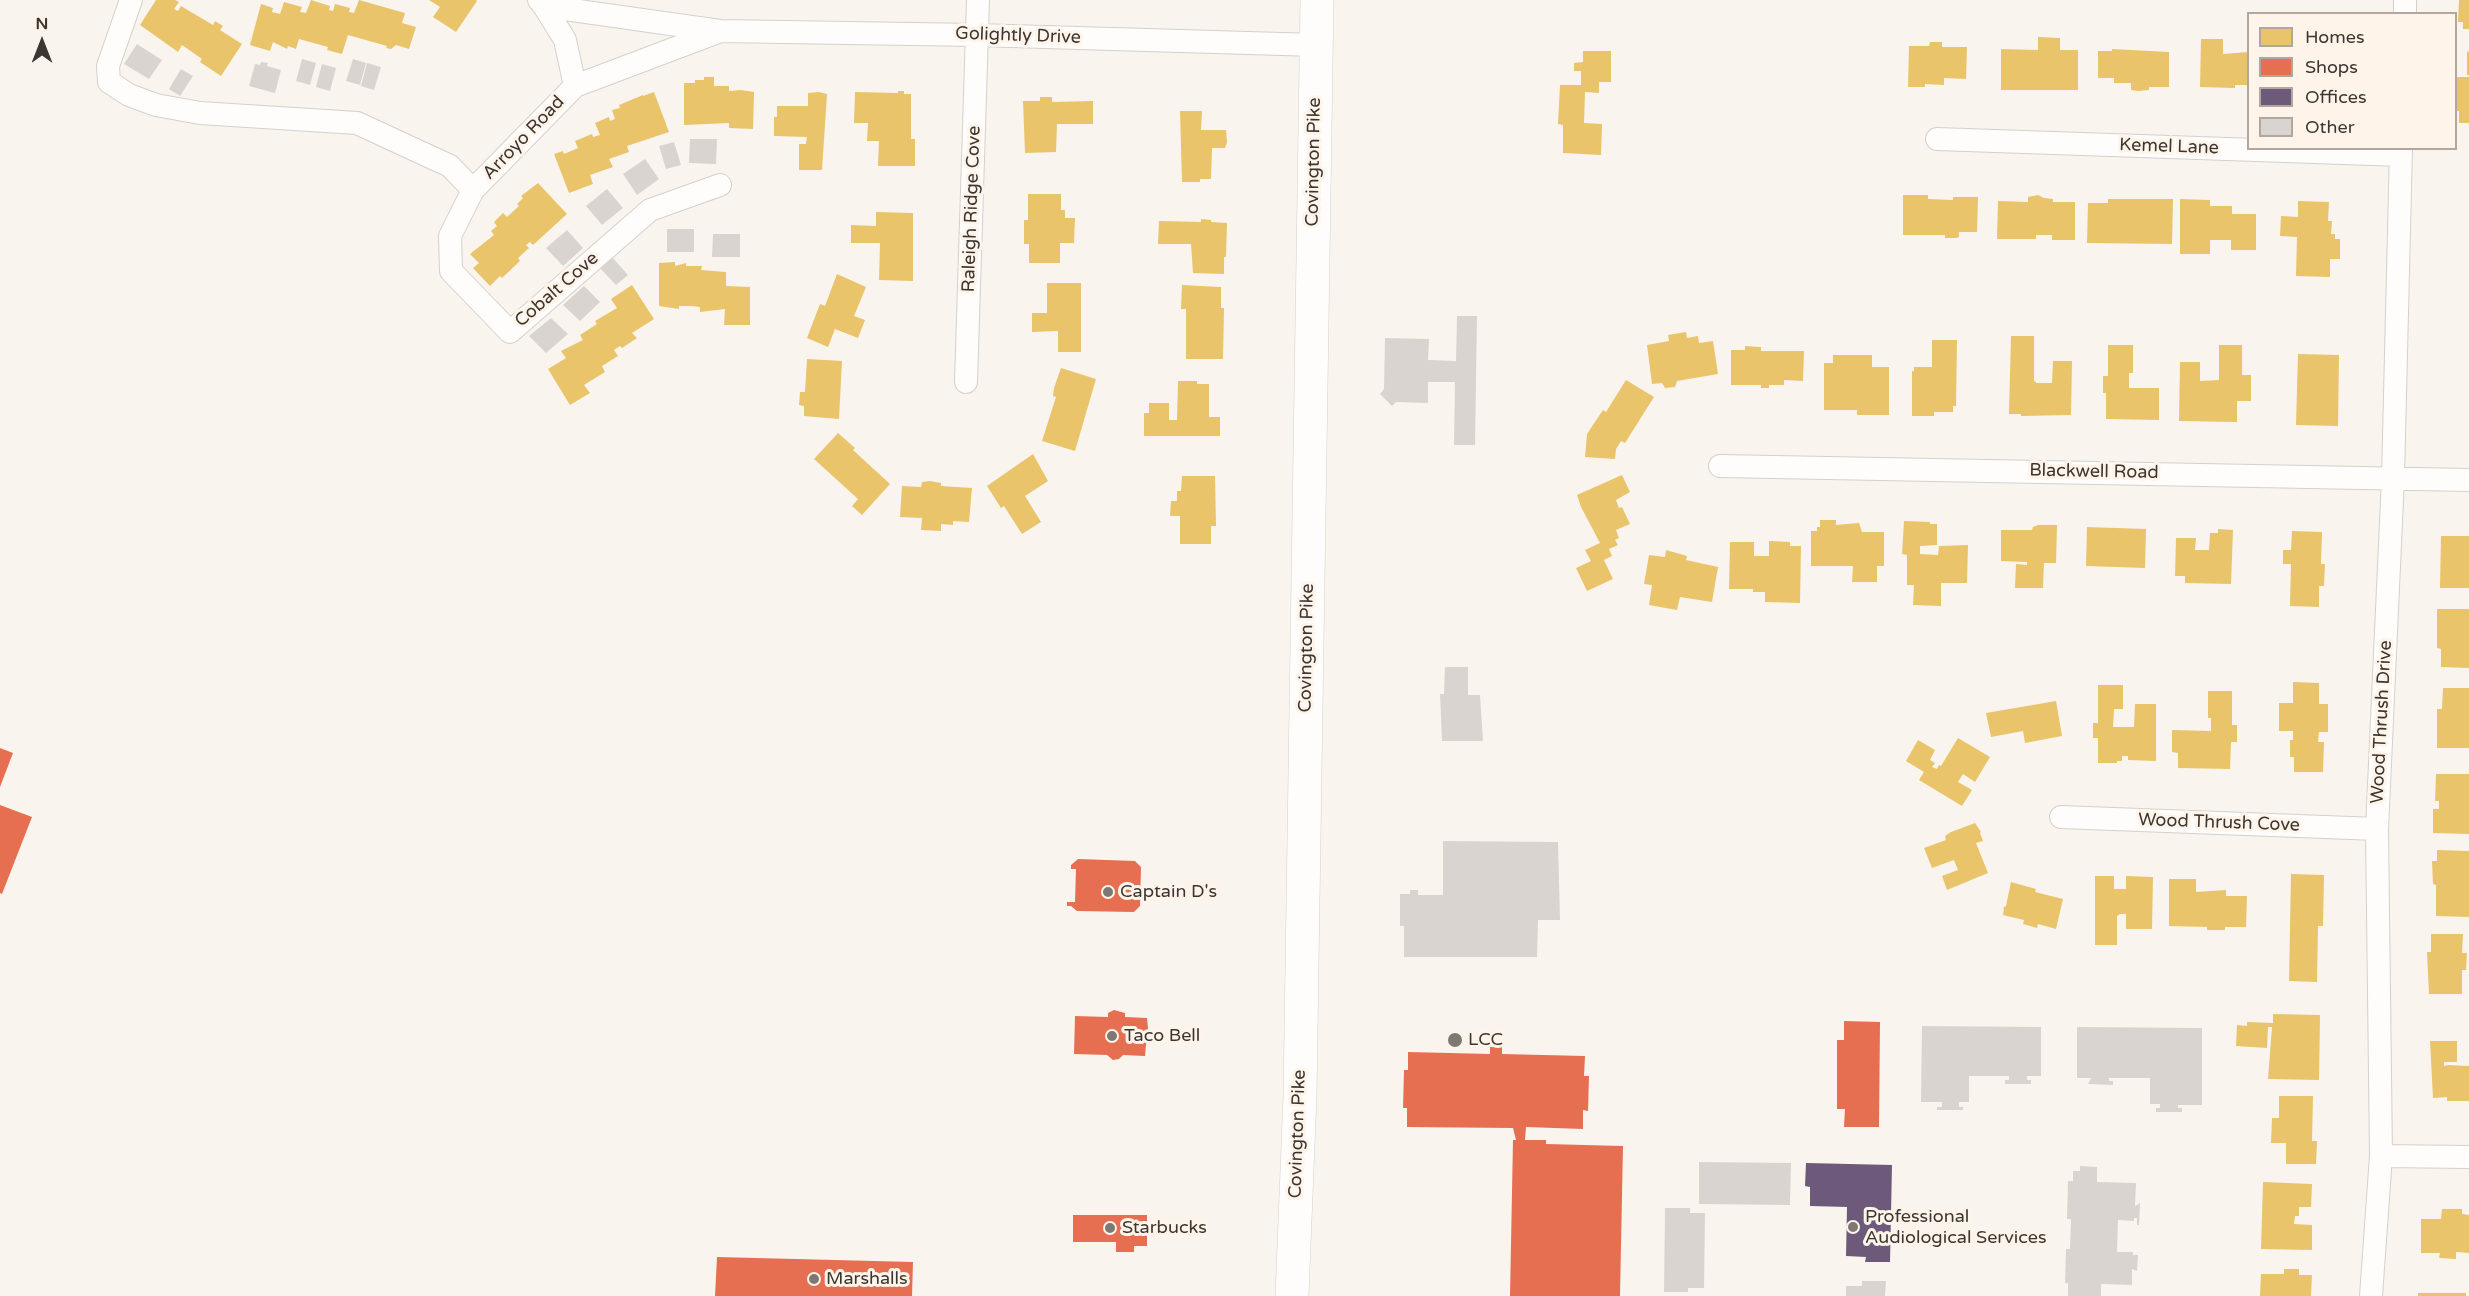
<!DOCTYPE html>
<style>
body{margin:0}
#map{position:relative;width:2469px;height:1296px;overflow:hidden;background:#faf4ee;font-family:"Varela Round",sans-serif}
canvas{display:block}
.legend{position:absolute;left:2247px;top:12px;width:210px;height:138px;box-sizing:border-box;background:#fef4ea;border:2px solid #b0a8a0;margin:0;padding:8px 10px;list-style:none;font-size:18px;color:#3b3631}
.legend li{display:flex;align-items:center;gap:12px;height:30px}
.legend b{width:30px;border:2px solid #b0a8a0}
.north{position:absolute;left:12px;top:12px;width:60px;height:60px;-webkit-text-stroke:4px #fef4ea;paint-order:stroke;rotate:0deg;font-size:16px;font-weight:700;line-height:24px;text-align:center;color:#3b3631}
.north::after{content:'';display:block;margin:auto;width:21px;height:27px;background:#3b3631;clip-path:polygon(50% 0,100% 100%,50% 72%,0 100%)}
</style>
<div id="map">
<canvas width="2469" height="1296"></canvas>
<ul class="legend">
<li><b style="height:16px;background:#e9c46a"></b>Homes</li>
<li><b style="height:16px;background:#e76f51"></b>Shops</li>
<li><b style="height:16px;background:#6d597a"></b>Offices</li>
<li><b style="height:16px;background:#dad4d0"></b>Other</li>
</ul>
<div class="north">N</div>
</div>
<script>
const g = document.querySelector('canvas').getContext('2d');
g.lineJoin = 'round';
function fillPath(path, color) { g.fillStyle = color; g.fill(path, 'evenodd'); }
const shape = rows => new Path2D(rows.map(r => 'M' + r).join(''));
function strokePath(path, color, width, dash) { g.strokeStyle = color; g.lineWidth = width; g.lineCap = dash ? 'butt' : 'round'; g.setLineDash(dash || []); g.stroke(path); }
function write(font, color, halo, rows, align = 'center') {
  g.font = font + ' "Varela Round",sans-serif'; g.lineWidth = 6; g.setLineDash([]); g.textBaseline = 'middle'; g.strokeStyle = halo; g.fillStyle = color; for (const [text, x, y, turn = 0] of rows) {
    g.save(); g.translate(x, y); g.rotate((+turn || 0) * Math.PI / 180); g.textAlign = isNaN(turn) ? turn : align; if (halo) g.strokeText(text, 0, 0); g.fillText(text, 0, 0); g.restore();
  }
}
fillPath(shape([
 [156,0,175,0,179,2,174,9,178,11,181,6,213,25,215,21,223,26,220,30,242,44,221,76,200,62,202,59,182,45,178,52,140,25],
 [311,0,330,6,329,10,333,11,335,4,350,8,349,12,354,13,359,0,405,13,402,23,416,27,409,49,396,45,391,49,386,48,387,46,348,35,342,54,327,50,328,47,299,39,296,49,288,46,287,49,273,42,270,51,250,45,261,4,273,8,272,12,280,14,284,2,302,7,300,12,306,13],
 [429,0,476,0,477,1,456,32,433,17,440,7],
 [2459,0,2469,0,2469,29,2463,29,2463,22,2458,22],
 [2038,37,2060,38,2060,50,2078,50,2078,90,2001,90,2001,49,2038,50],
 [2201,39,2223,39,2223,54,2248,52,2248,85,2235,85,2235,88,2200,87],
 [1930,42,1942,42,1942,47,1967,47,1966,79,1944,78,1944,85,1925,84,1925,87,1908,87,1909,46,1929,46],
 [2112,49,2169,52,2169,87,2149,87,2149,90,2138,91,2131,90,2131,83,2114,83,2114,78,2098,78,2098,51,2112,51],
 [1583,51,1611,51,1611,82,1599,82,1599,93,1585,92,1584,123,1602,124,1601,155,1563,153,1563,125,1558,124,1560,85,1581,85,1581,71,1574,71,1574,63,1583,62],
 [2467,51,2469,52,2469,75,2467,75],
 [704,77,714,77,714,86,729,86,729,91,741,90,754,92,753,129,729,128,729,123,684,125,684,83,695,83,695,80,704,80],
 [2456,77,2469,77,2469,123,2459,123,2459,111,2457,111,2456,98],
 [898,91,904,91,904,94,911,94,911,139,915,139,915,166,878,166,879,141,867,141,868,123,854,123,855,92,898,93],
 [654,92,669,132,627,146,629,152,609,159,613,167,590,175,593,184,569,193,554,154,563,151,564,154,578,148,575,141,592,134,593,137,600,135,595,123,609,117,610,121,615,119,612,110,620,108,619,105,643,95,643,96],
 [819,92,827,94,822,170,799,170,799,144,806,144,807,137,774,136,774,117,777,117,777,106,808,106,808,93],
 [1040,97,1052,97,1052,102,1093,101,1093,124,1057,124,1056,152,1025,153,1023,101,1040,101],
 [1180,111,1202,111,1201,130,1226,130,1227,142,1225,148,1212,148,1211,179,1200,179,1200,182,1182,182],
 [538,183,567,214,533,245,530,242,526,245,529,248,518,258,520,261,502,278,500,276,490,286,473,268,479,263,470,254,494,235,491,231,497,226,494,222,503,213,507,217,519,206,517,204,523,198,521,196],
 [1028,194,1061,194,1061,210,1065,210,1065,218,1075,218,1074,243,1060,243,1060,263,1029,263,1029,244,1024,244,1024,220,1028,220],
 [1903,195,1928,195,1928,199,1953,200,1953,197,1978,197,1977,232,1959,232,1959,237,1956,238,1945,238,1945,235,1903,235],
 [2038,195,2044,198,2053,199,2053,202,2075,202,2075,240,2052,240,2052,235,2036,235,2036,239,1997,239,1998,201,2028,202,2028,197],
 [2108,199,2173,199,2172,244,2087,243,2088,203,2108,203],
 [2180,199,2210,200,2210,206,2232,206,2232,214,2256,214,2256,250,2231,250,2231,240,2210,240,2210,254,2180,254],
 [2298,201,2329,202,2328,221,2332,221,2331,234,2335,234,2335,239,2340,239,2340,259,2330,259,2330,277,2296,276,2297,237,2280,236,2281,216,2298,217],
 [876,212,913,213,913,281,879,280,880,243,851,243,851,225,876,226],
 [1201,219,1211,220,1211,222,1227,223,1226,257,1224,257,1224,274,1193,273,1191,244,1158,244,1159,221,1201,222],
 [675,262,675,266,686,263,686,266,702,266,701,270,726,272,726,286,750,287,750,325,724,325,725,309,700,312,700,307,691,306,679,306,679,309,659,306,659,263],
 [837,274,866,287,854,316,865,320,858,338,835,329,828,347,807,338,820,304,825,306],
 [1047,283,1081,283,1081,352,1058,352,1058,331,1032,332,1032,313,1047,313],
 [632,285,654,319,632,333,637,338,622,348,620,346,614,350,618,356,602,366,605,372,584,385,590,393,570,405,548,369,566,358,561,351,583,340,580,335,597,324,595,321,617,308,611,299],
 [1182,285,1221,287,1221,308,1224,308,1223,359,1186,359,1186,309,1181,309],
 [1686,332,1687,338,1698,336,1699,343,1713,341,1718,374,1677,381,1675,387,1665,388,1662,383,1652,384,1647,345,1669,341,1668,335],
 [2011,336,2034,336,2034,381,2037,383,2052,383,2053,361,2072,361,2071,415,2021,416,2021,414,2009,414],
 [1932,340,1957,340,1956,406,1953,406,1953,412,1934,412,1934,416,1912,416,1912,371,1914,371,1914,367,1932,367],
 [2108,345,2133,345,2133,373,2129,373,2129,388,2159,388,2159,420,2106,419,2106,393,2103,393,2103,376,2108,376],
 [2219,345,2242,345,2242,375,2251,375,2251,401,2237,401,2237,422,2179,421,2180,362,2200,362,2200,381,2219,380],
 [1745,346,1761,347,1761,351,1804,351,1803,381,1784,380,1784,385,1769,385,1769,388,1761,388,1761,385,1731,385,1731,350,1745,350],
 [2298,354,2339,355,2338,426,2296,425],
 [1833,355,1872,355,1872,367,1889,367,1889,415,1857,415,1857,410,1824,410,1824,363,1833,363],
 [807,359,842,361,839,419,804,416,804,406,799,405,800,392,805,392],
 [1061,368,1096,379,1075,451,1042,441,1056,397,1053,396,1054,388],
 [1626,380,1654,397,1625,443,1621,441,1616,449,1615,459,1585,457,1587,434,1603,410,1606,412],
 [1178,381,1197,381,1197,384,1209,384,1209,417,1220,417,1220,436,1144,436,1144,413,1149,413,1149,403,1169,403,1169,420,1177,420],
 [838,433,855,448,853,450,890,484,862,515,852,506,858,499,814,459],
 [1033,454,1048,481,1025,496,1041,522,1022,534,1004,506,1001,508,987,486],
 [1622,475,1630,492,1616,500,1619,508,1622,507,1630,524,1616,530,1619,538,1615,540,1618,545,1609,549,1612,556,1604,560,1613,579,1587,591,1576,568,1591,561,1585,550,1600,543,1581,507,1577,495],
 [1182,476,1215,476,1216,526,1211,526,1211,544,1180,544,1180,516,1170,516,1171,501,1177,501,1177,491,1181,491],
 [930,481,941,483,941,486,972,488,969,522,953,521,953,525,941,524,941,531,921,530,922,518,900,517,902,486,921,487,922,482],
 [1820,520,1836,520,1836,525,1859,523,1862,532,1884,532,1884,566,1877,566,1877,582,1852,582,1853,566,1811,566,1811,531,1817,531,1817,527,1820,527],
 [1904,521,1930,522,1930,524,1937,524,1937,545,1920,546,1920,554,1938,555,1939,546,1968,545,1967,583,1941,583,1941,606,1913,605,1914,585,1907,585,1907,555,1902,554],
 [2038,525,2057,525,2056,563,2044,563,2043,588,2015,588,2016,564,2027,565,2027,562,2001,561,2001,530,2032,530,2033,527],
 [2087,527,2146,529,2145,568,2086,566],
 [2218,529,2233,530,2231,584,2185,583,2185,576,2175,576,2176,538,2196,538,2195,550,2209,550,2210,533,2218,533],
 [2292,531,2322,532,2321,564,2325,564,2324,586,2319,586,2319,607,2290,606,2291,564,2283,564,2283,550,2291,550],
 [2441,536,2469,536,2469,588,2440,588],
 [1769,541,1790,542,1790,546,1801,546,1800,603,1765,602,1765,592,1753,592,1753,589,1729,589,1730,542,1754,542,1754,556,1769,556],
 [1666,550,1687,556,1686,560,1718,567,1712,602,1680,597,1677,610,1649,605,1652,585,1644,584,1649,555,1665,557],
 [2437,609,2469,609,2469,668,2441,667,2441,649,2437,648],
 [2293,682,2319,683,2319,704,2328,704,2328,732,2319,732,2318,742,2324,742,2323,772,2294,772,2294,757,2290,757,2290,740,2293,740,2293,731,2279,731,2279,703,2293,703],
 [2098,685,2123,685,2123,709,2114,709,2113,727,2134,727,2135,704,2156,704,2156,761,2128,760,2128,756,2122,756,2122,761,2117,761,2117,763,2098,763,2098,738,2093,738,2093,723,2098,723],
 [2443,688,2469,688,2469,748,2437,748,2437,709,2442,709],
 [2208,691,2232,691,2232,725,2237,725,2237,742,2231,742,2230,769,2178,768,2178,753,2172,752,2172,730,2211,731,2211,718,2208,718],
 [2056,701,2062,736,2025,743,2023,731,1991,737,1986,713],
 [1958,738,1990,757,1975,782,1963,774,1958,782,1972,790,1962,806,1919,780,1924,772,1906,761,1918,740,1935,750,1930,760,1935,763,1932,767,1937,769,1939,765,1941,766],
 [2436,774,2469,774,2469,834,2433,833,2433,809,2439,809,2439,801,2435,801],
 [1975,823,1981,832,1980,833,1983,841,1976,843,1988,873,1947,890,1942,876,1958,870,1954,860,1932,868,1924,848,1946,840,1945,836,1951,832],
 [2437,850,2469,851,2469,917,2436,916,2436,885,2433,884,2432,861,2437,861],
 [2291,874,2324,875,2323,926,2318,926,2317,982,2289,981],
 [2095,876,2114,876,2114,889,2126,889,2126,876,2153,877,2152,929,2126,929,2126,914,2120,914,2117,916,2117,945,2095,945],
 [2169,879,2196,879,2196,892,2226,890,2226,896,2247,896,2246,927,2225,927,2225,930,2207,930,2207,927,2169,926],
 [2011,882,2036,889,2035,892,2063,899,2056,929,2038,924,2037,928,2023,924,2024,920,2003,915,2004,909,2003,908,2006,906],
 [2431,934,2463,934,2462,953,2467,953,2466,970,2462,970,2462,994,2429,994,2427,952,2431,952],
 [2273,1014,2320,1015,2319,1080,2268,1079,2272,1027,2268,1027,2267,1048,2236,1046,2237,1025,2247,1026,2247,1022,2273,1023],
 [2430,1041,2457,1041,2457,1062,2444,1062,2444,1066,2448,1065,2469,1066,2469,1101,2447,1101,2447,1097,2433,1098],
 [2279,1096,2313,1096,2312,1141,2317,1141,2316,1164,2286,1164,2286,1143,2271,1143,2272,1118,2279,1118],
 [2263,1182,2312,1184,2311,1207,2299,1207,2299,1216,2295,1216,2294,1224,2312,1225,2312,1250,2261,1249],
 [2442,1209,2462,1209,2462,1214,2469,1215,2469,1253,2456,1252,2456,1259,2439,1258,2440,1253,2421,1253,2421,1219,2441,1219],
 [2284,1269,2299,1269,2299,1275,2312,1275,2311,1296,2260,1296,2261,1274,2284,1274],
 [2418,1293,2466,1293,2466,1296,2418,1296]
]), '#e9c46a');
fillPath(shape([
 [0,748,13,753,0,787],
 [0,805,32,817,2,894,0,893],
 [1078,859,1135,861,1141,867,1140,906,1134,912,1077,911,1071,906,1067,906,1067,902,1075,902,1076,869,1071,869,1071,865],
 [1114,1010,1125,1013,1125,1017,1147,1018,1149,1038,1146,1045,1145,1056,1123,1055,1119,1059,1113,1060,1107,1055,1074,1054,1075,1016,1108,1017,1108,1013],
 [1844,1021,1880,1022,1879,1127,1844,1127,1845,1109,1837,1109,1837,1040,1844,1040],
 [1490,1047,1502,1047,1502,1054,1585,1056,1584,1076,1589,1076,1588,1111,1583,1110,1583,1129,1526,1127,1525,1140,1546,1140,1546,1144,1623,1146,1620,1296,1510,1296,1513,1140,1516,1140,1513,1128,1407,1127,1407,1108,1403,1108,1404,1070,1408,1070,1408,1052,1490,1054],
 [1073,1215,1147,1215,1147,1246,1134,1246,1134,1252,1116,1252,1116,1242,1073,1242],
 [717,1257,913,1262,912,1296,715,1296]
]), '#e76f51');
fillPath(shape([
 [1806,1163,1892,1165,1890,1262,1865,1262,1866,1257,1846,1256,1847,1207,1810,1206,1810,1187,1805,1186]
]), '#6d597a');
fillPath(shape([
 [137,44,162,60,149,79,124,64],
 [302,59,316,63,310,85,296,81],
 [353,59,366,63,360,85,346,81],
 [261,62,268,63,267,66,281,70,275,93,249,86,255,64,260,65],
 [367,63,381,67,374,90,361,86],
 [322,64,336,68,330,91,316,87],
 [181,69,193,76,180,96,169,89],
 [690,139,717,139,716,164,689,163],
 [674,142,681,165,666,169,659,146],
 [645,159,659,179,637,195,623,174],
 [607,189,623,208,602,225,586,206],
 [667,229,694,229,694,252,667,252],
 [567,230,583,248,563,266,546,248],
 [713,234,740,234,740,257,712,257],
 [612,257,628,275,616,285,600,268],
 [584,286,600,302,580,321,563,305],
 [1457,316,1477,316,1475,445,1454,445,1455,382,1428,382,1428,403,1396,402,1392,406,1380,394,1384,389,1385,338,1429,339,1428,360,1456,361],
 [551,318,568,334,546,353,529,336],
 [1445,667,1468,667,1468,695,1480,695,1483,741,1442,741,1440,694,1444,694],
 [1443,841,1558,842,1560,920,1538,920,1537,957,1404,957,1404,926,1400,926,1400,894,1410,894,1410,890,1418,890,1418,895,1443,895],
 [1922,1026,2041,1027,2041,1076,2027,1076,2027,1080,2031,1080,2031,1084,2005,1084,2005,1080,2009,1080,2009,1076,1969,1076,1969,1102,1959,1102,1959,1107,1963,1107,1963,1110,1937,1110,1937,1107,1942,1107,1942,1102,1921,1102],
 [2077,1027,2202,1028,2202,1105,2178,1105,2178,1108,2182,1108,2182,1112,2156,1112,2156,1108,2160,1108,2160,1104,2150,1104,2150,1078,2109,1078,2109,1081,2113,1081,2113,1085,2088,1084,2091,1078,2077,1078],
 [1699,1162,1791,1163,1790,1205,1699,1204],
 [2080,1166,2097,1167,2097,1182,2136,1183,2135,1206,2140,1203,2139,1225,2137,1225,2137,1218,2134,1218,2134,1221,2118,1220,2117,1252,2133,1252,2133,1255,2138,1255,2137,1271,2132,1269,2132,1285,2101,1284,2101,1296,2068,1296,2068,1283,2065,1283,2066,1249,2070,1249,2071,1219,2067,1219,2068,1181,2073,1181,2073,1171,2080,1171],
 [1665,1208,1690,1208,1690,1213,1705,1213,1704,1288,1688,1288,1688,1292,1664,1292],
 [1862,1281,1886,1281,1885,1296,1846,1296,1846,1286,1862,1286]
]), '#dad4d0');
const street = shape([
 [131,0,108,66,109,82,129,95,156,105,200,113,357,123,450,166,473,190,575,86,718,32],
 [539,0,544,6,720,31,977,35,1316,45],
 [544,6,565,40,575,86],
 [2405,14,2405,0],
 [1937,139,2401,155],
 [473,190,450,236,451,271,510,332,650,210,720,185],
 [966,382,978,0],
 [1720,466,2469,480],
 [2061,817,2377,829],
 [2381,1156,2469,1157],
 [2371,1296,2381,1156,2377,829,2393,478,2401,148]
]);
const primary = shape([
 [1292,1296,1300,1095,1317,0]
]);
strokePath(street, '#d5d0cb', 24);
strokePath(primary, '#d5d0cb', 34);
strokePath(street, '#fefdfc', 22);
strokePath(primary, '#fefdfc', 33);
for (const [x, y, r, color] of [
 [1108,892,6,"#7e7873"],
 [1112,1036,6,"#7e7873"],
 [1455,1040,8,"#7e7873"],
 [1853,1227,6,"#7e7873"],
 [1110,1228,6,"#7e7873"],
 [814,1279,6,"#7e7873"]
]) { const dot = new Path2D(); dot.arc(x, y, r, 0, 2 * Math.PI); g.fillStyle = color; g.fill(dot); strokePath(dot, '#fef4ea', 2); }
write('18px', '#3b3631', '#fef4ea', [
 ["Golightly Drive",1018,36,2],
 ["Arroyo Road",524,138,-46],
 ["Kemel Lane",2169,147,2],
 ["Covington Pike",1314,162,-89],
 ["Raleigh Ridge Cove",972,209,-88],
 ["Cobalt Cove",557,290,-41],
 ["Blackwell Road",2094,472,1],
 ["Covington Pike",1307,648,-89],
 ["Wood Thrush Drive",2382,722,-87],
 ["Wood Thrush Cove",2219,823,2],
 ["Covington Pike",1298,1134,-88]
]);
write('18px', '#3b3631', '#fef4ea', [
 ["Captain D's",1120,892],
 ["Taco Bell",1124,1036],
 ["LCC",1468,1040],
 ["Professional",1865,1217],
 ["Audiological Services",1865,1238],
 ["Starbucks",1122,1228],
 ["Marshalls",826,1279]
], 'left');
</script>
